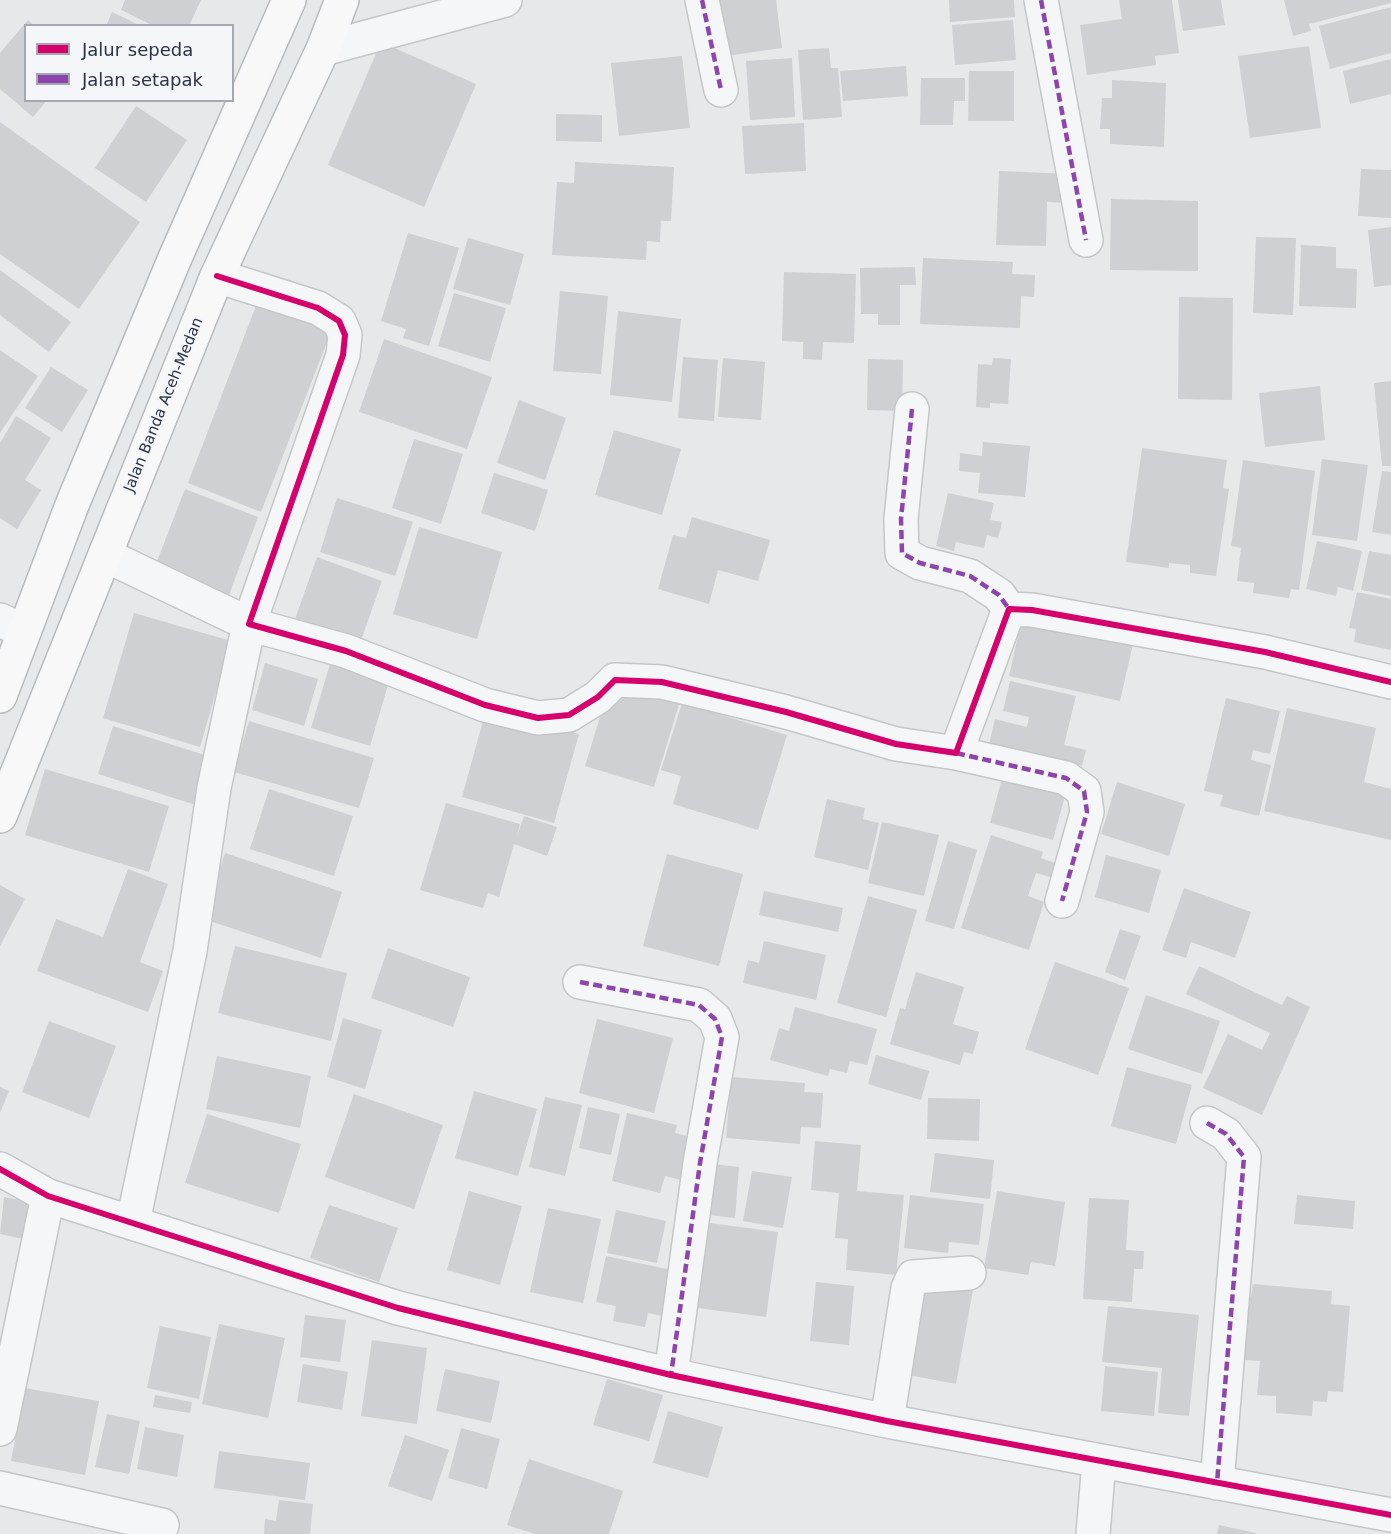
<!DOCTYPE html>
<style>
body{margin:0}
#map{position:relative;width:1391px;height:1534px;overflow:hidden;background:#e6e8ea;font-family:"DejaVu Sans",sans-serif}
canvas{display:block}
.legend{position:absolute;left:24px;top:24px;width:210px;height:78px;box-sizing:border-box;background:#f4f6f9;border:2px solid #a4a8b1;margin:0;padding:8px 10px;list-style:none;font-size:18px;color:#2b3445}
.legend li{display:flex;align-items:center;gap:12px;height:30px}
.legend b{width:30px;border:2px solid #a4a8b1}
</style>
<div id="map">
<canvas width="1391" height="1534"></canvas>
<ul class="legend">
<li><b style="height:8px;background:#d6006c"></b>Jalur sepeda</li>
<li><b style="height:8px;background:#8e44ad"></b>Jalan setapak</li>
</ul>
</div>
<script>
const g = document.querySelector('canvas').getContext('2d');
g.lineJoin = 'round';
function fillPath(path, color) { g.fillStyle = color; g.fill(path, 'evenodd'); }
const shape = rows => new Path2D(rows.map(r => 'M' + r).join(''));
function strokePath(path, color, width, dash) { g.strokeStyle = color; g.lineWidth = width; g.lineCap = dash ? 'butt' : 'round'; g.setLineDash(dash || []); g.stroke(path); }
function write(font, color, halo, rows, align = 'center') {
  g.font = font + ' "DejaVu Sans",sans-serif'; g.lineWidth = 4.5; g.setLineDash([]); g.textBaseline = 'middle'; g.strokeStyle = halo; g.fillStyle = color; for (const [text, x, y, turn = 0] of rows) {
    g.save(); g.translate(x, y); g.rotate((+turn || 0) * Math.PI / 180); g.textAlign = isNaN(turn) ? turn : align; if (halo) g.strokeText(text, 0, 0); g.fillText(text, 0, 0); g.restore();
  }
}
fillPath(shape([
 [125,0,201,0,189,26,154,26,121,10],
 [718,0,776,0,782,48,726,56],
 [949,0,1014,0,1015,17,950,22],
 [1119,0,1172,0,1179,53,1155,56,1156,65,1087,75,1080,25,1122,19],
 [1178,0,1221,0,1225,25,1183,31],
 [1284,0,1391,0,1391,3,1309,24,1311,31,1293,36],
 [1391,7,1391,53,1330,69,1319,26],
 [112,12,141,26,106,26],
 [28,20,35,26,26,26,26,100,47,100,33,117,0,89,0,53],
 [1013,20,1016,60,955,65,952,25],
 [381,42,476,84,424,207,328,165],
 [1309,46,1321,128,1250,138,1238,56],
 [829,48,831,68,838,68,842,117,803,120,798,50],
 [682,56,690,128,619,136,611,63],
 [792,58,795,117,750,120,746,61],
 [1391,59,1391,94,1350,104,1343,71],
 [906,66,908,96,843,101,840,71],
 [969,71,1014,71,1014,121,968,121],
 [921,78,965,78,965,101,954,101,953,125,920,125],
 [1112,80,1166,83,1164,147,1110,144,1110,129,1100,129,1102,98,1112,98],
 [136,106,187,140,146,202,95,168],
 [556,114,602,115,602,142,556,141],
 [0,122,140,222,79,309,0,254],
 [804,123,806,171,745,174,742,126],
 [575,162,674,167,671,221,661,221,660,242,647,241,646,260,552,255,557,182,574,183],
 [1361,169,1391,170,1391,218,1358,216],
 [999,171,1070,174,1069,203,1047,202,1046,246,996,245],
 [1111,199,1198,201,1198,271,1110,270],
 [1391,227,1391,285,1374,287,1368,230],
 [408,233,459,248,429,346,403,338,406,329,381,321],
 [1256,237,1296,238,1293,315,1253,313],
 [468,238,524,254,510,305,453,289],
 [1301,245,1336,247,1336,268,1357,269,1356,308,1299,306],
 [923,258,1013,262,1012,274,1035,275,1034,297,1021,296,1020,328,920,324],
 [915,267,916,285,900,285,900,325,878,325,878,314,861,314,860,268],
 [0,270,71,322,49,352,0,315],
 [784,272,856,274,854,343,823,342,822,360,803,359,803,342,782,341],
 [560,291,608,296,601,374,553,371],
 [454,293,506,308,490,362,438,346],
 [1179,297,1233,298,1232,400,1178,399],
 [257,303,331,332,261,512,188,483],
 [618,311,681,319,672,402,610,395],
 [384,339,492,377,467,449,359,412],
 [0,350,38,376,0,433],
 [683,357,718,360,714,421,678,418],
 [723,358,765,362,761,420,718,417],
 [993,358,1011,359,1008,404,990,403,990,408,976,407,978,364,992,365],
 [868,359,903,360,902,411,867,410],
 [51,367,88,390,62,432,25,408],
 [1391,381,1391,466,1382,466,1374,383],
 [1320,386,1325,440,1265,447,1259,393],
 [519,400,566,418,545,480,497,463],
 [16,416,51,438,25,480,41,490,17,529,0,518,0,443],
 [614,430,681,449,662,515,595,495],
 [414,439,463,454,441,524,392,508],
 [983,442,1030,446,1025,497,978,493,980,473,959,471,960,453,982,456],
 [1142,448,1227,460,1223,488,1229,489,1216,576,1190,573,1190,565,1169,563,1169,568,1126,562],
 [1322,459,1368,465,1357,541,1312,535],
 [1243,460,1315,471,1299,590,1291,589,1289,598,1253,593,1254,583,1237,581,1241,548,1231,546],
 [1382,471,1391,472,1391,535,1372,532],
 [494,473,548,490,535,531,481,513],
 [185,489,258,517,228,598,154,569],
 [948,493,994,503,990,520,1002,522,998,538,987,535,984,548,956,542,954,551,936,546],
 [337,498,413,522,395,576,320,552],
 [692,517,770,540,758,581,718,570,709,604,658,589,673,535,686,538],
 [419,527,502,552,477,639,393,614],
 [1317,541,1362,551,1353,591,1338,587,1336,596,1306,589],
 [1369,551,1391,555,1391,596,1361,590],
 [317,557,382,581,359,646,294,622],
 [1357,592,1391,599,1391,650,1354,642,1356,629,1349,628],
 [134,613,231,641,200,747,103,718],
 [1022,618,1133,644,1120,701,1009,676],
 [332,657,391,675,370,746,311,728],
 [265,663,318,679,304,726,252,710],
 [1010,681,1076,696,1064,745,1086,750,1082,766,989,744,995,719,1027,727,1029,717,1003,711],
 [618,683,680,701,654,787,585,766,606,697],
 [1226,698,1280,711,1270,754,1253,750,1251,760,1271,765,1259,816,1220,806,1223,795,1204,791],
 [682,703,787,735,758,830,673,804,681,776,661,770],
 [1287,708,1376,728,1364,782,1391,789,1391,840,1264,811],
 [484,717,542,724,579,734,554,823,462,797],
 [249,721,374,758,359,808,234,772],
 [113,726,211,757,196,805,98,774],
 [45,769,169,806,149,872,25,835],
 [1004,771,1067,789,1053,840,990,823],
 [1117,782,1185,804,1169,856,1101,834],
 [269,789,353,816,334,876,250,849],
 [827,799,865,808,863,819,879,823,868,870,814,857],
 [446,803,520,824,517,836,524,816,557,827,547,856,514,844,499,897,488,893,483,908,420,890],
 [882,822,939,835,924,896,868,883],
 [991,835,1043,852,1041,858,1058,864,1054,878,1036,873,1028,896,1044,902,1029,950,961,928],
 [948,841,977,850,954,929,925,921],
 [225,853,342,892,321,958,204,919],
 [667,854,743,874,719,966,643,946],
 [1106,855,1161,870,1149,913,1095,897],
 [128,869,168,884,140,962,163,971,148,1012,37,971,56,919,103,937],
 [0,885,25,899,0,946],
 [1184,888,1251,912,1235,958,1191,942,1186,958,1162,950],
 [764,891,843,908,838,932,759,915],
 [868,896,917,910,886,1017,837,1003],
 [1120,929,1141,936,1125,980,1105,972],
 [764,941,826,955,816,1000,743,983,748,960,759,963],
 [235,946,347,973,331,1041,218,1013],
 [388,948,470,977,453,1027,371,998],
 [1055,962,1129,988,1098,1075,1025,1049],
 [1199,966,1282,1005,1287,996,1310,1007,1262,1115,1203,1088,1228,1034,1262,1050,1270,1033,1186,994],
 [916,972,964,987,953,1024,979,1032,973,1054,964,1052,960,1065,890,1044,900,1008,905,1009],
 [1146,995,1220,1021,1202,1074,1128,1049],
 [795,1007,877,1029,867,1065,850,1061,847,1073,830,1069,828,1076,770,1060,779,1028,789,1031],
 [343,1018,382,1030,365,1089,327,1077],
 [597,1019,673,1038,654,1113,579,1093],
 [49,1021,116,1046,89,1118,22,1092],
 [876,1055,929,1071,921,1100,868,1084],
 [217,1056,311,1076,300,1128,206,1109],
 [1127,1067,1192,1085,1176,1144,1111,1126],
 [731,1077,805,1083,804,1092,823,1093,821,1128,801,1127,800,1144,726,1138],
 [0,1087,9,1091,0,1113],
 [474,1091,537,1109,518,1176,455,1158],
 [354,1094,443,1125,414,1209,325,1177],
 [545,1097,582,1105,565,1176,529,1167],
 [928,1098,980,1099,979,1141,927,1139],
 [588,1107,620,1114,611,1155,579,1148],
 [627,1113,677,1125,675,1133,691,1137,681,1180,665,1176,660,1193,612,1181],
 [207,1114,301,1144,279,1213,185,1183],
 [815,1141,861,1145,857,1191,904,1195,896,1275,846,1270,848,1239,835,1238,839,1193,811,1190],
 [935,1153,994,1160,990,1199,930,1192],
 [713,1164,739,1167,735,1218,708,1215],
 [752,1171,792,1177,783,1228,743,1221],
 [469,1191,522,1206,500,1285,447,1270],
 [997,1191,1065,1202,1055,1266,1031,1262,1028,1275,984,1268],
 [910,1195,984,1204,979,1245,949,1242,948,1253,904,1248],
 [1297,1195,1355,1201,1353,1229,1294,1224],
 [4,1197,31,1202,23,1239,0,1234],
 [1089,1198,1129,1200,1126,1250,1144,1251,1143,1269,1134,1269,1132,1302,1083,1299],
 [329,1205,398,1228,379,1282,310,1258],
 [548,1208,601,1219,583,1303,530,1292],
 [616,1210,666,1221,657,1263,607,1253],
 [702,1222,778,1232,766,1317,690,1307],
 [606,1256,676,1271,667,1317,648,1313,645,1327,613,1321,616,1306,596,1302],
 [919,1281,973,1290,956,1384,903,1374],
 [816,1282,854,1286,849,1345,810,1341],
 [1253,1284,1332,1291,1331,1304,1350,1306,1343,1392,1328,1391,1327,1402,1313,1401,1312,1416,1276,1413,1276,1396,1257,1395,1260,1361,1230,1359,1235,1296,1251,1297],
 [1108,1306,1199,1315,1189,1416,1158,1413,1162,1368,1102,1362],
 [305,1315,346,1320,340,1362,300,1357],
 [219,1324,285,1338,268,1418,202,1404],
 [160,1326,211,1337,199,1399,147,1388],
 [372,1340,427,1348,417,1424,361,1416],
 [303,1364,348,1372,342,1410,297,1402],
 [1105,1366,1158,1372,1154,1416,1101,1411],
 [445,1369,500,1381,491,1423,436,1411],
 [607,1379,663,1395,649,1441,593,1425],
 [25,1388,99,1401,85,1475,11,1461],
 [155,1395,192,1402,190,1413,153,1407],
 [668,1411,723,1427,708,1478,653,1463],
 [107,1414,140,1421,129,1474,95,1467],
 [145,1427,184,1435,177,1477,137,1469],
 [461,1428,500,1439,487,1489,448,1478],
 [405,1435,449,1450,432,1501,388,1486],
 [219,1451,310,1463,305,1500,214,1488],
 [529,1459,623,1491,609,1534,535,1534,507,1525],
 [279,1500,313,1504,310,1534,264,1534,265,1519,276,1521],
 [1219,1525,1256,1533,1256,1534,1217,1534]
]), '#ced0d3');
const minor = shape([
 [702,0,721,90],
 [1041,0,1086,240],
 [323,49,505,0],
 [217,276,318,308,339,321,345,335,343,355,249,624,346,651,485,705,538,718,569,715,598,697,615,680,662,682,786,712,896,744,956,753,1009,609,1032,610,1265,652,1391,682],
 [912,409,901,519,902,553,920,563,970,576,999,595,1009,609],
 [105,555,249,624,214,788,190,951,133,1222],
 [0,620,23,631],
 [956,753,1066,778,1084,791,1087,812,1062,901],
 [580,982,699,1005,715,1019,722,1037,700,1163,671,1375],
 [1207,1123,1226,1134,1244,1157,1217,1483],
 [0,1169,48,1196,398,1308,671,1375,887,1421,1391,1515],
 [887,1421,908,1288,913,1277,969,1273],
 [0,1429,48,1196],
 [0,1488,162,1525],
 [1093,1534,1099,1461]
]);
const highway = shape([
 [0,696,72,505,175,258,289,0],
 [0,816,217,276,323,49,342,0]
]);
strokePath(minor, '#c4c6c8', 36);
strokePath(highway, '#b8bbbf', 36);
strokePath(minor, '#f5f6f7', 33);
strokePath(highway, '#f8f8f8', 33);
strokePath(shape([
 [702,0,721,90],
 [1041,0,1086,240],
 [912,409,901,519,902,553,920,563,970,576,999,595,1009,609],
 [956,753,1066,778,1084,791,1087,812,1062,901],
 [580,982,699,1005,715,1019,722,1037,700,1163,671,1375],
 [1207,1123,1226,1134,1244,1157,1217,1483]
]), '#8e44ad', 4.5, [9, 4.5]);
strokePath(shape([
 [217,276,318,308,339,321,345,335,343,355,249,624,346,651,485,705,538,718,569,715,598,697,615,680,662,682,786,712,896,744,956,753,1009,609,1032,610,1265,652,1391,682],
 [0,1169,48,1196,398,1308,671,1375,887,1421,1391,1515]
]), '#d6006c', 6);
write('15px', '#2b3445', '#f4f6f9', [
 ["Jalan Banda Aceh-Medan",164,405,-68]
]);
</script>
